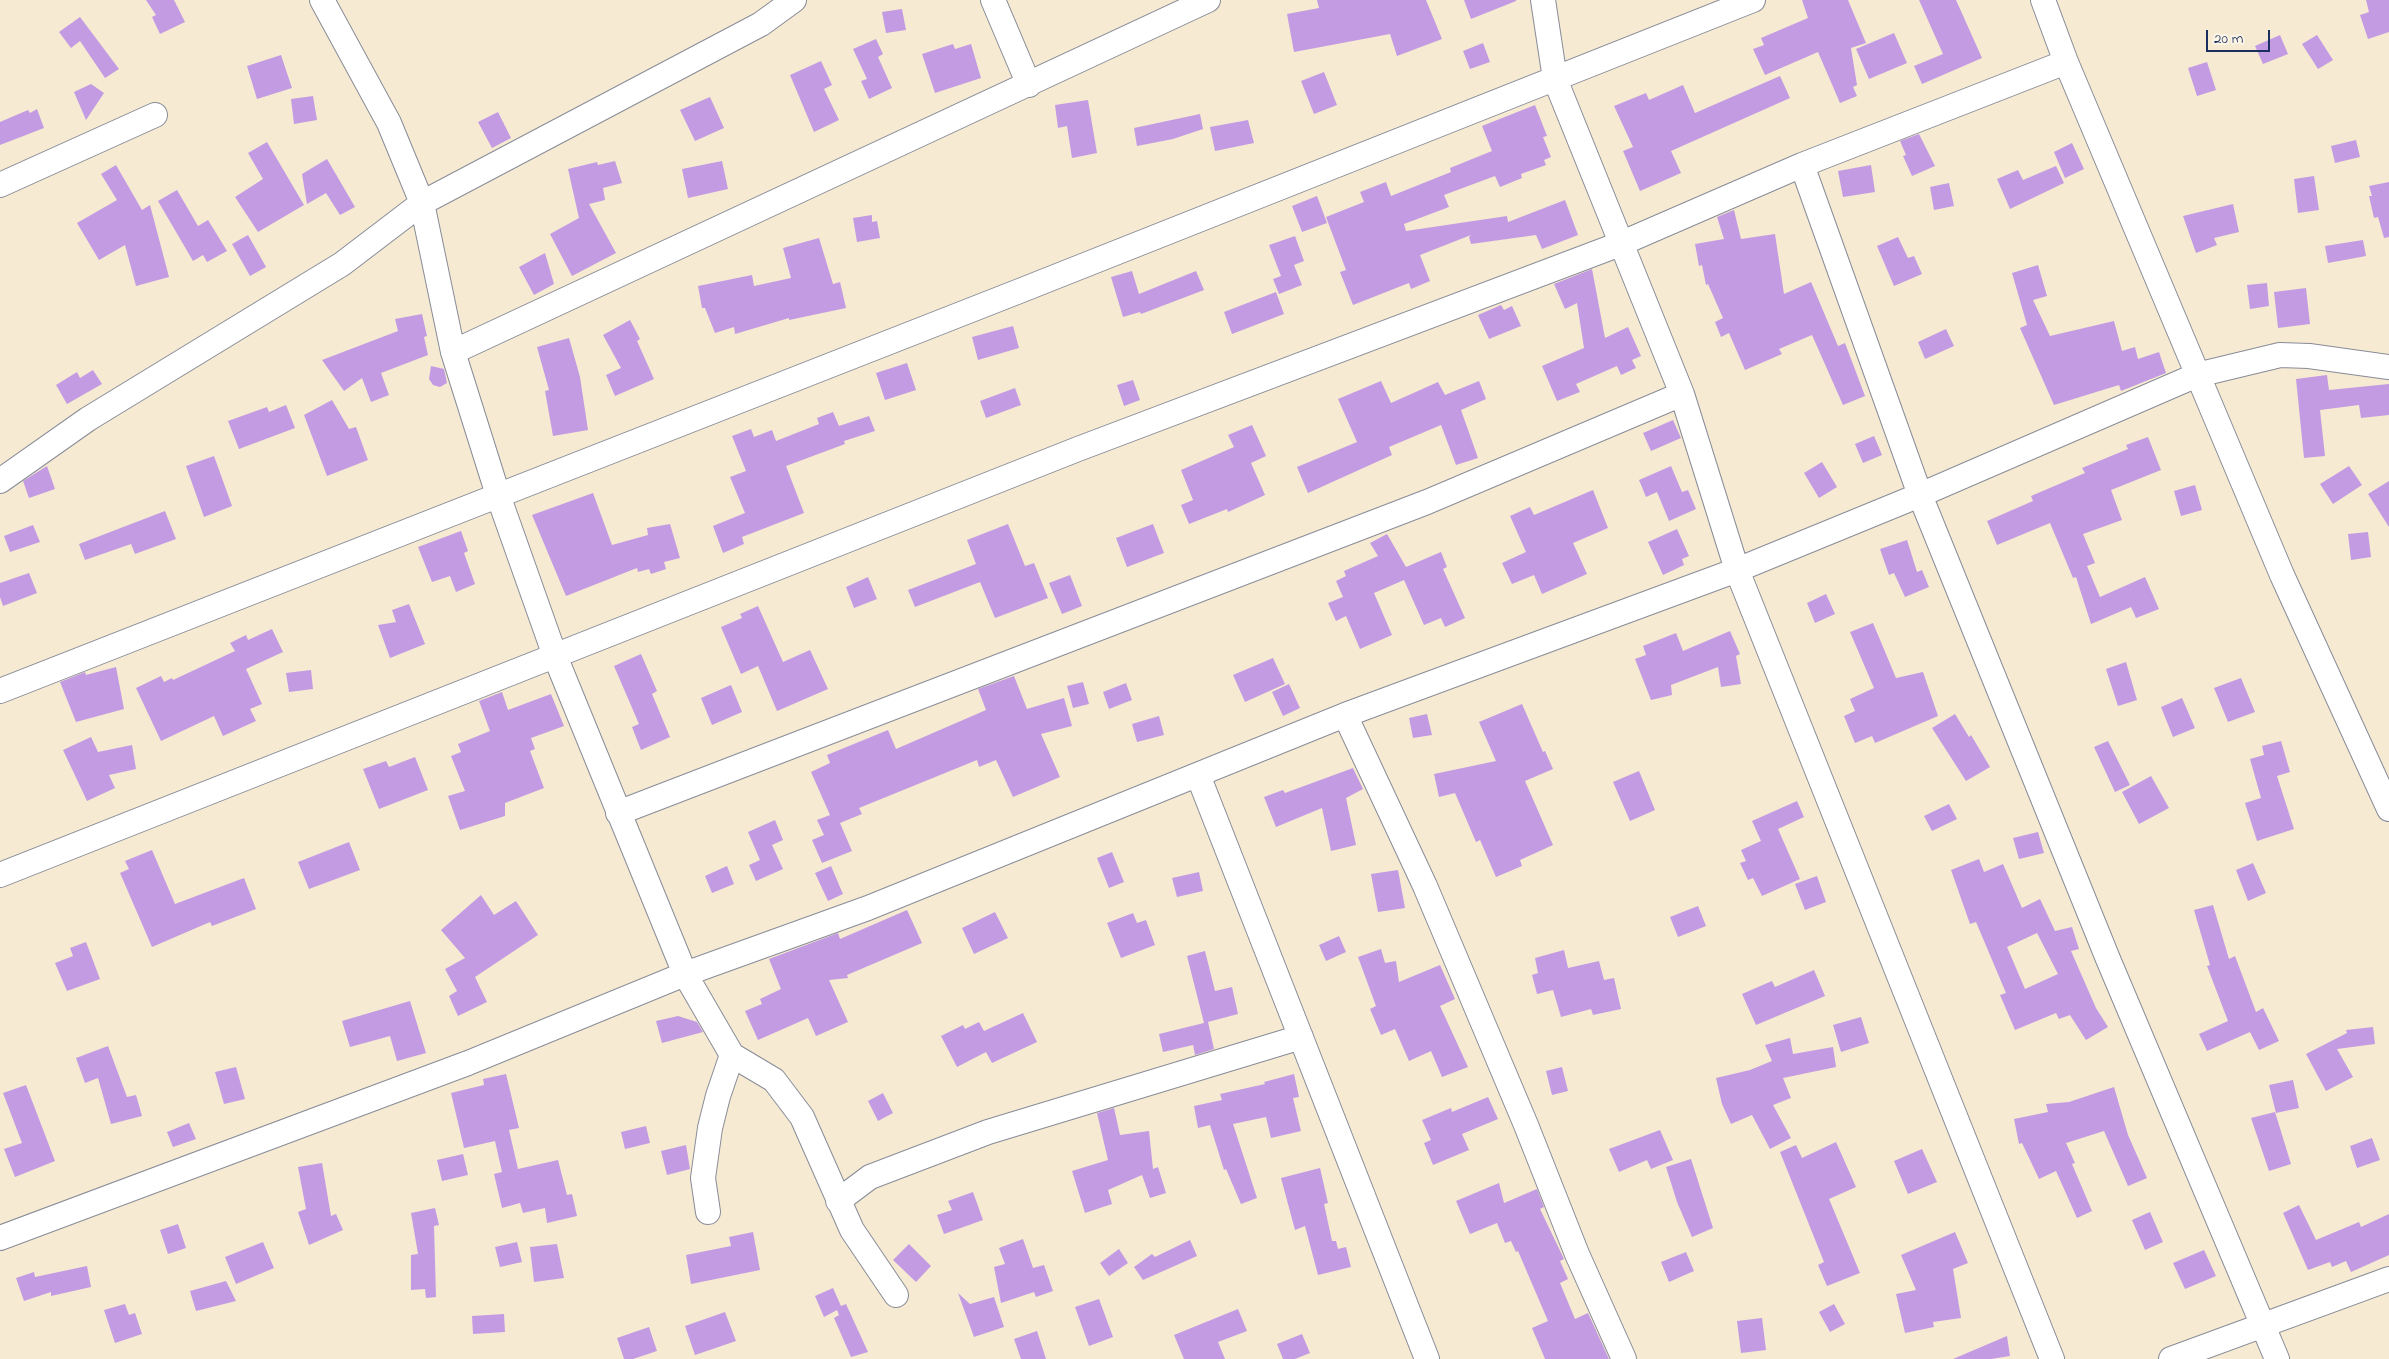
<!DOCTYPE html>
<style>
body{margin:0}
#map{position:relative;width:2389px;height:1359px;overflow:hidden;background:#f6ead2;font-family:"Indie Flower",sans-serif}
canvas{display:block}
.scale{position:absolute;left:2206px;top:30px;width:64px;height:22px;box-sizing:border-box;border:2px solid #1b2f5e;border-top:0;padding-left:6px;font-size:15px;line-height:18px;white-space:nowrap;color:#1b2f5e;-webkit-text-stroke:4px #fcf5e5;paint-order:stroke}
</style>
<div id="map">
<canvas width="2389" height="1359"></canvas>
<div class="scale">20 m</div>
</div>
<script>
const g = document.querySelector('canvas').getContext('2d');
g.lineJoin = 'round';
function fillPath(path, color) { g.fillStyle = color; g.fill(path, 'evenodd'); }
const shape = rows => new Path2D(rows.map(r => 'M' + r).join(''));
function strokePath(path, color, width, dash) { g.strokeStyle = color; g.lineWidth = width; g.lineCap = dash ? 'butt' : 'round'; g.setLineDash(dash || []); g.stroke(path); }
fillPath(shape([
 [146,0,174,0,185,22,160,34,152,17,156,15],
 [1317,0,1426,0,1442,39,1397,56,1390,34,1294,52,1287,14,1319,8],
 [1464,0,1516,0,1516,1,1471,19],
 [1802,0,1848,0,1866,43,1851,48,1857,85,1853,87,1857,96,1840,103,1818,52,1765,75,1753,49,1764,45,1761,38,1808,18],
 [1919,0,1956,0,1982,58,1922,84,1914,66,1943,54],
 [2366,0,2389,0,2389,32,2368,39,2360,15,2369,12],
 [902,9,906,30,886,33,882,12],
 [80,17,119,69,105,78,80,41,71,48,59,32],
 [1894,33,1907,63,1869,79,1856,49],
 [2280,35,2288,54,2263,64,2255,46],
 [2317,35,2333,60,2318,69,2302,44],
 [876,39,883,54,878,57,892,88,869,99,861,81,867,79,853,49],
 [1483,43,1490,62,1470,69,1463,51],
 [953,44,955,49,971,44,981,78,935,93,922,54],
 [281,55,292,88,257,99,247,66],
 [821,61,832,85,824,89,839,120,814,132,790,75],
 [2207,62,2216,90,2197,96,2188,68],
 [1324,72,1337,105,1314,114,1301,81],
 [1780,76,1790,98,1671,151,1681,173,1640,191,1623,151,1633,147,1614,106,1646,93,1649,100,1683,85,1695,113],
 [91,84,104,93,86,120,74,92],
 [313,96,317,120,294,124,291,99],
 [710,97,724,128,695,141,680,110],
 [1088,100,1097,153,1072,158,1067,126,1058,128,1055,105],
 [1535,105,1547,136,1543,137,1551,157,1544,160,1546,165,1521,174,1522,178,1500,187,1495,176,1444,195,1449,207,1404,224,1406,231,1507,216,1508,222,1565,200,1578,235,1542,249,1536,235,1471,244,1469,237,1471,235,1420,255,1430,281,1411,289,1409,283,1353,305,1340,272,1346,270,1326,217,1364,202,1360,192,1386,182,1391,196,1451,172,1450,168,1492,151,1482,126],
 [37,109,44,128,0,145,0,122,28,110,30,113],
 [498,112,511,138,492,148,478,122],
 [1200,114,1203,129,1173,139,1137,146,1134,128],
 [1248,120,1254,143,1215,151,1210,127],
 [1919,134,1935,166,1912,176,1903,156,1906,155,1900,141],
 [2356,140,2360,157,2335,163,2331,146],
 [267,142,304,205,258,232,235,197,263,179,248,153],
 [2072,143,2084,169,2065,178,2054,152],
 [327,159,355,207,340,215,326,193,307,204,302,174],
 [615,161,622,183,603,188,605,200,589,204,616,253,572,276,550,234,579,218,568,169,597,162,598,165],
 [722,161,728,189,688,198,682,169],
 [116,165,142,210,150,205,169,277,136,286,125,245,99,260,77,223,117,200,101,174],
 [1871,165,1875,192,1843,197,1838,171],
 [2056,166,2064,183,2010,209,1997,179,2018,170,2023,180],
 [2314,176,2319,210,2298,213,2294,179],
 [2389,182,2389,237,2384,238,2378,217,2374,218,2369,196,2372,196,2369,186],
 [1949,183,1954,206,1934,210,1930,187],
 [177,190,198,226,208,220,227,251,207,262,203,255,193,261,158,201],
 [1317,196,1327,223,1302,232,1292,206],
 [2233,204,2239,232,2214,238,2217,245,2196,253,2183,216],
 [1734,210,1741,239,1775,234,1784,294,1811,282,1838,346,1845,343,1865,396,1843,405,1812,335,1779,349,1782,354,1745,370,1729,333,1721,337,1715,322,1723,318,1708,284,1706,285,1702,265,1699,266,1695,244,1724,239,1717,217],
 [872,215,872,222,877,221,880,238,857,242,853,218],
 [248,235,266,267,250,276,232,244],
 [1295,236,1304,261,1294,265,1302,285,1279,294,1273,279,1281,276,1269,245],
 [1898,237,1908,258,1914,256,1922,274,1894,286,1877,246],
 [819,238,833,284,840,282,846,308,789,320,789,318,735,334,734,327,715,333,705,308,702,308,698,286,752,275,754,286,791,278,783,248],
 [2363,240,2366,256,2328,263,2325,246],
 [545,253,554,284,534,295,519,267],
 [2038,265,2047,296,2033,300,2050,336,2114,321,2122,351,2135,347,2138,359,2159,352,2166,373,2121,391,2119,385,2054,405,2020,328,2027,325,2012,273],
 [1592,269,1605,338,1628,327,1641,356,1632,360,1636,368,1621,375,1617,366,1576,384,1580,392,1557,401,1542,366,1584,348,1577,303,1565,309,1554,284],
 [1132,271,1139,294,1196,271,1204,290,1141,314,1140,312,1123,317,1111,277],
 [2267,283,2269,306,2250,309,2247,285],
 [2306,288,2310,324,2278,328,2274,292],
 [1276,292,1284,314,1232,334,1224,312],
 [1501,305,1504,310,1512,306,1521,326,1489,339,1478,315],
 [422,314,427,336,424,337,428,355,381,373,389,395,371,402,362,378,344,391,322,360,398,331,395,319],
 [630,320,640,339,637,341,654,379,615,396,606,375,621,368,603,335],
 [1013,326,1019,348,978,360,972,337],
 [1946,329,1954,346,1925,359,1918,342],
 [569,338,580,377,588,430,553,436,545,391,549,390,537,347],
 [907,363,916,390,885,400,876,373],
 [431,366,444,369,447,383,440,387,433,385,429,379],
 [93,370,102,384,67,404,56,385,77,372,80,378],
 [2327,375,2329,390,2389,384,2389,415,2361,418,2359,405,2320,410,2325,456,2304,458,2296,379],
 [1133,380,1140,400,1124,406,1117,385],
 [1381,381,1391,403,1438,382,1445,395,1479,381,1486,399,1461,410,1478,458,1456,465,1441,425,1389,447,1392,455,1308,493,1297,467,1357,442,1338,399],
 [1015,388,1021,405,986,418,980,401],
 [332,400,349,429,356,427,368,460,327,476,304,415],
 [286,405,295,428,239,449,228,421,267,407,269,412],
 [833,412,839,426,869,416,875,431,844,441,845,444,786,466,804,513,742,537,744,544,723,553,713,526,745,513,730,477,746,471,732,436,751,429,754,437,772,430,776,441,819,424,817,418],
 [1673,420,1681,438,1651,451,1643,433],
 [1252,425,1266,456,1251,463,1265,495,1228,512,1227,509,1189,524,1181,505,1193,500,1181,470,1234,447,1228,435],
 [1874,436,1882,455,1863,463,1855,444],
 [2148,437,2161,470,2111,490,2122,520,2083,534,2095,563,2087,566,2100,597,2145,577,2159,609,2136,618,2131,607,2091,624,2076,577,2073,578,2050,523,1997,545,1987,521,2033,501,2031,496,2085,473,2082,468,2128,449,2126,445],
 [214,456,232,506,204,517,186,466],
 [1822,462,1837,487,1819,498,1804,473],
 [47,466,55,489,29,498,23,481],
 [1671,466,1682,492,1688,490,1696,509,1669,521,1657,492,1646,497,1639,480],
 [2349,466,2362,485,2333,504,2320,484],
 [2389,481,2389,527,2368,494],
 [2195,485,2202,510,2181,516,2174,491],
 [1593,490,1608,528,1573,543,1587,574,1542,594,1534,575,1512,584,1502,563,1526,552,1510,516,1530,507,1534,515],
 [593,493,612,545,648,535,647,528,670,524,680,558,664,562,666,569,651,574,649,569,638,572,637,568,566,596,532,515],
 [165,511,176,539,135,554,131,544,85,560,79,544],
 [1008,524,1025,566,1034,563,1048,598,995,618,980,582,915,607,908,590,976,564,967,540],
 [1153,524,1164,553,1127,567,1116,538],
 [33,525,40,542,10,552,4,536],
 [1677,529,1689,556,1682,559,1684,565,1663,575,1648,542],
 [461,531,468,551,464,553,475,584,456,592,450,576,432,582,418,547],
 [2368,532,2371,557,2351,560,2348,534],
 [1387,534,1406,567,1441,552,1447,567,1443,569,1465,618,1445,627,1441,618,1424,625,1404,580,1374,593,1392,635,1360,649,1346,616,1336,621,1328,603,1343,597,1336,581,1346,576,1344,571,1378,556,1370,543],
 [1907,540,1917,572,1922,570,1929,587,1905,597,1894,573,1889,575,1880,549],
 [29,573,37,593,3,606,0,597,0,583],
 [1070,575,1082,606,1062,614,1049,583],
 [868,577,877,599,854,608,846,587],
 [1826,594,1835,614,1815,623,1807,603],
 [409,604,425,644,390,658,378,625,396,622,392,610],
 [758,606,783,662,810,650,828,689,777,711,758,666,741,674,721,627,742,618,740,614],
 [1873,623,1896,678,1923,672,1938,716,1875,743,1872,736,1855,743,1844,716,1855,711,1850,699,1874,688,1850,632],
 [272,629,283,652,246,669,262,704,250,709,256,721,223,736,214,716,161,741,136,688,161,676,164,682,172,678,173,680,235,651,230,643,246,635,248,640],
 [1730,631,1740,654,1736,656,1741,684,1721,687,1718,667,1671,685,1672,695,1651,700,1635,659,1646,655,1643,646,1676,633,1683,651],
 [641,654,657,691,652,694,670,737,641,750,632,727,639,724,614,666],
 [1273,658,1285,684,1245,702,1233,675],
 [2126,662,2137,700,2118,706,2106,669],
 [116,667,124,709,76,722,60,682,85,672,86,675],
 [311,670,313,689,289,692,286,673],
 [1014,676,1027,709,1064,698,1072,726,1041,734,1060,777,1013,797,996,760,979,767,977,760,859,808,862,814,840,823,852,851,822,863,812,840,824,835,817,820,830,815,811,772,830,763,827,755,888,730,896,749,986,710,978,689],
 [2241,678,2255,712,2228,722,2214,688],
 [1083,682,1089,704,1073,708,1067,686],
 [1126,683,1132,700,1109,709,1103,692],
 [1289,684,1300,708,1283,716,1272,692],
 [731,685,742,712,712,725,701,698],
 [502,692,508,710,551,694,564,726,531,738,535,749,530,751,544,788,505,803,505,816,460,830,448,796,465,791,451,756,461,752,458,744,490,731,479,701],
 [2182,698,2195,728,2173,737,2161,707],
 [1522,704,1543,752,1545,751,1553,769,1525,781,1553,845,1520,860,1522,866,1496,877,1480,840,1476,842,1455,793,1439,797,1434,774,1496,761,1479,722],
 [1427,714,1432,735,1413,738,1409,718],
 [1955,714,1969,737,1971,735,1990,767,1966,781,1932,728],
 [1159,716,1164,735,1137,742,1132,724],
 [91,737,98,752,132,745,136,769,109,775,115,788,87,801,63,750],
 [2108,741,2130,785,2115,792,2094,747],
 [2281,741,2290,772,2277,776,2294,829,2257,841,2245,803,2261,798,2250,759,2264,755,2262,746],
 [415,757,428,790,379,809,363,769,386,761,389,767],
 [1353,768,1363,789,1346,798,1356,845,1331,851,1322,808,1276,827,1264,797,1283,790,1285,793],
 [1639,771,1655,810,1630,821,1613,782],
 [2151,776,2169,808,2139,824,2122,792],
 [1797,801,1804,817,1778,829,1800,879,1762,896,1753,878,1748,880,1740,863,1746,861,1741,850,1761,841,1752,821],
 [1949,804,1957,819,1932,831,1924,816],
 [775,820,783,840,772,845,783,869,756,881,749,865,760,860,748,832],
 [2038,832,2044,853,2019,859,2013,838],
 [349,842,360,870,309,889,298,862],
 [152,850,175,904,244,878,256,909,212,926,210,922,152,947,120,873,129,869,125,861],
 [1112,852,1124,882,1109,888,1097,858],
 [1979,859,1984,872,2003,864,2022,908,2040,899,2055,931,2072,927,2079,949,2071,951,2096,1008,2108,1027,2086,1040,2070,1015,2059,1019,2056,1013,2015,1030,2000,995,2006,993,1976,922,1970,924,1951,870],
 [2037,933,2058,974,2025,989,2007,947],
 [2253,863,2266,893,2248,901,2236,870],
 [727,866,734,884,712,893,705,876],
 [831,866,843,894,828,901,815,873],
 [1398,870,1405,908,1378,912,1371,874],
 [1199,872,1203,891,1177,897,1172,878],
 [1817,876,1826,902,1805,910,1795,884],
 [481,895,494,915,516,901,538,935,475,977,487,1002,458,1016,449,996,457,991,445,969,465,958,441,930],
 [2213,905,2229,959,2235,956,2256,1012,2263,1008,2279,1041,2259,1050,2250,1032,2207,1051,2199,1034,2228,1021,2207,966,2210,965,2194,910],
 [1698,906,1706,926,1678,937,1670,917],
 [907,910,922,943,847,975,848,978,829,980,848,1022,816,1036,808,1018,758,1040,745,1011,762,1004,760,999,781,989,769,959,838,933,840,939],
 [995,912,1008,938,974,954,962,928],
 [1133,913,1137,923,1146,920,1155,945,1121,958,1107,923],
 [1339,936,1346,952,1326,961,1319,945],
 [86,942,100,979,67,991,55,963,73,956,70,948],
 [1381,949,1385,963,1396,961,1399,982,1440,965,1455,999,1440,1006,1468,1067,1442,1077,1431,1051,1409,1061,1395,1029,1381,1035,1370,1009,1376,1006,1358,957],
 [1564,950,1568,968,1599,961,1604,980,1614,978,1621,1009,1593,1015,1591,1009,1561,1017,1553,990,1537,994,1532,975,1538,973,1535,958],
 [1205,951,1215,991,1232,987,1238,1014,1204,1023,1187,956],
 [1814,970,1825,996,1756,1025,1742,994,1772,981,1775,987],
 [410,1001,426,1053,397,1061,390,1036,350,1047,342,1021],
 [1023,1013,1037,1042,992,1063,986,1052,957,1067,941,1036,963,1025,965,1029,979,1022,984,1031],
 [678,1016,697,1022,703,1032,662,1043,656,1021],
 [1861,1017,1869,1043,1841,1052,1833,1025],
 [1208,1022,1214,1049,1195,1055,1193,1045,1163,1052,1159,1034],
 [2373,1027,2375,1044,2337,1049,2353,1077,2326,1091,2306,1054,2347,1033,2346,1030],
 [1790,1038,1793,1054,1833,1047,1836,1067,1783,1078,1791,1098,1773,1105,1791,1138,1770,1149,1752,1115,1731,1124,1722,1104,1716,1078,1750,1070,1772,1061,1765,1045],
 [108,1046,127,1097,136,1095,142,1116,111,1124,98,1078,85,1083,76,1058],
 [236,1067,245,1099,224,1104,215,1072],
 [1562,1067,1568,1091,1552,1095,1546,1071],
 [506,1074,519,1128,509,1130,518,1169,558,1160,567,1195,572,1194,577,1216,547,1223,545,1208,523,1213,520,1203,502,1208,494,1174,502,1172,495,1141,464,1148,451,1093,484,1085,483,1079],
 [1294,1074,1299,1097,1293,1098,1301,1131,1271,1138,1266,1117,1233,1124,1257,1198,1241,1204,1226,1169,1224,1170,1210,1125,1198,1128,1194,1106,1222,1100,1220,1094,1265,1084,1264,1082],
 [2293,1080,2299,1108,2276,1113,2269,1085],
 [26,1085,55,1161,15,1177,4,1149,22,1143,3,1093],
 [2114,1087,2128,1135,2147,1178,2128,1186,2104,1131,2066,1143,2075,1163,2072,1164,2092,1211,2077,1218,2056,1171,2039,1179,2022,1143,2019,1144,2014,1119,2048,1112,2046,1104,2069,1102],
 [883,1093,893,1113,878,1121,868,1101],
 [1488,1097,1498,1119,1462,1134,1469,1150,1433,1165,1424,1143,1431,1140,1422,1120,1451,1108,1452,1112],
 [1114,1108,1120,1135,1149,1131,1153,1169,1158,1167,1166,1193,1150,1198,1142,1175,1108,1190,1112,1204,1085,1213,1072,1171,1108,1160,1097,1113],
 [2275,1112,2291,1164,2269,1171,2251,1118],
 [189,1123,196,1139,173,1147,167,1132],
 [646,1126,650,1143,625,1149,621,1132],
 [1660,1130,1673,1160,1651,1169,1647,1160,1619,1172,1609,1149],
 [2372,1138,2380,1160,2357,1168,2350,1146],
 [1836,1142,1856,1187,1829,1199,1860,1273,1827,1286,1818,1265,1824,1262,1780,1152,1796,1145,1802,1158],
 [686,1145,690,1169,667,1175,661,1151],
 [1922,1149,1937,1182,1908,1194,1894,1161],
 [463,1154,468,1175,442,1181,437,1160],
 [1691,1159,1713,1228,1692,1237,1677,1202,1666,1167],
 [322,1163,331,1216,336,1214,343,1230,309,1245,298,1212,306,1209,298,1167],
 [1320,1168,1328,1203,1324,1204,1332,1241,1336,1241,1338,1249,1346,1247,1351,1267,1318,1275,1305,1226,1295,1230,1281,1178],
 [1499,1183,1504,1203,1537,1189,1544,1207,1540,1209,1564,1259,1560,1261,1568,1279,1560,1283,1575,1319,1588,1313,1609,1359,1545,1359,1532,1328,1548,1321,1518,1251,1516,1252,1511,1241,1505,1243,1497,1223,1470,1234,1456,1201],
 [973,1192,983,1220,944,1234,937,1215,952,1210,948,1201],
 [2299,1205,2316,1240,2359,1222,2361,1227,2389,1214,2389,1255,2351,1272,2346,1261,2332,1267,2330,1262,2308,1270,2283,1213],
 [435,1208,439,1225,434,1226,436,1297,426,1298,425,1289,411,1290,411,1255,418,1254,411,1213],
 [2150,1212,2163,1242,2145,1250,2132,1220],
 [178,1224,186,1248,168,1254,160,1230],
 [753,1232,760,1270,691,1284,686,1255,731,1246,729,1237],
 [1955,1232,1968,1263,1953,1269,1961,1318,1933,1322,1934,1327,1905,1333,1896,1294,1916,1290,1901,1255],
 [1023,1239,1033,1268,1044,1265,1053,1291,1036,1297,1034,1292,1001,1303,994,1267,1005,1264,999,1248],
 [1190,1240,1197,1256,1143,1280,1134,1267,1152,1254,1155,1257],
 [263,1242,274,1268,236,1284,225,1257],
 [517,1242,522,1262,500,1267,495,1247],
 [557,1244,564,1278,534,1282,530,1247],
 [909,1244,931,1266,916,1282,893,1260],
 [1119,1249,1128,1263,1109,1276,1100,1263],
 [2204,1250,2216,1276,2185,1289,2173,1263],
 [1686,1252,1694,1271,1669,1282,1661,1262],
 [87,1266,91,1287,51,1296,51,1292,24,1301,16,1278,34,1272,35,1277],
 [226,1281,236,1301,196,1311,190,1291],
 [833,1288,841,1306,846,1304,868,1352,851,1357,834,1318,839,1315,837,1310,824,1317,815,1296],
 [958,1293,970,1304,994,1297,1004,1327,974,1337],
 [1099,1299,1113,1337,1089,1346,1075,1307],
 [125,1304,129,1315,135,1313,142,1334,115,1343,104,1310],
 [1834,1304,1845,1324,1830,1332,1819,1312],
 [1238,1309,1247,1331,1218,1342,1225,1359,1184,1359,1174,1335],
 [725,1312,736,1341,695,1355,685,1326],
 [504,1314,505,1332,473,1334,472,1316],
 [1762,1318,1766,1350,1741,1353,1737,1321],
 [649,1327,657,1351,633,1359,624,1359,617,1338],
 [1037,1331,1046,1359,1021,1359,1014,1339],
 [1302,1334,1310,1353,1295,1359,1283,1359,1277,1344],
 [2007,1336,2010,1356,1991,1359,1953,1359]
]), '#c39be3');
const minor = shape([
 [322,0,389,123,422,203,453,352,498,495,555,656,685,974,732,1055,774,1080,802,1117,852,1230,896,1295],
 [993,0,1029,85],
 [1543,0,1555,79,1682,394,1737,570,2052,1359],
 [2043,0,2066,62,2282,575,2389,809],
 [1802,165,1920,495,2108,959,2277,1359],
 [0,185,155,115],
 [453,352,1208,0],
 [0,481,88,419,342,264,422,203,761,24,794,0],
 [0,691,1017,292,1753,0],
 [1345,715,1425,886,1526,1125,1577,1254,1624,1359],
 [1198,775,1427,1359],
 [618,813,1427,502,1682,394],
 [0,875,1078,449,1620,244,1802,165,2066,62],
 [838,1201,870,1177,988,1132,1301,1037],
 [708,1212,703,1178,710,1128,718,1096,732,1055],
 [0,1238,468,1063,685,974,868,908,1345,715,1737,570,1920,495,2197,375,2280,355,2309,356,2389,367],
 [2171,1359,2389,1279]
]);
strokePath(minor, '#888c98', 26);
strokePath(minor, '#fff', 24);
</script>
